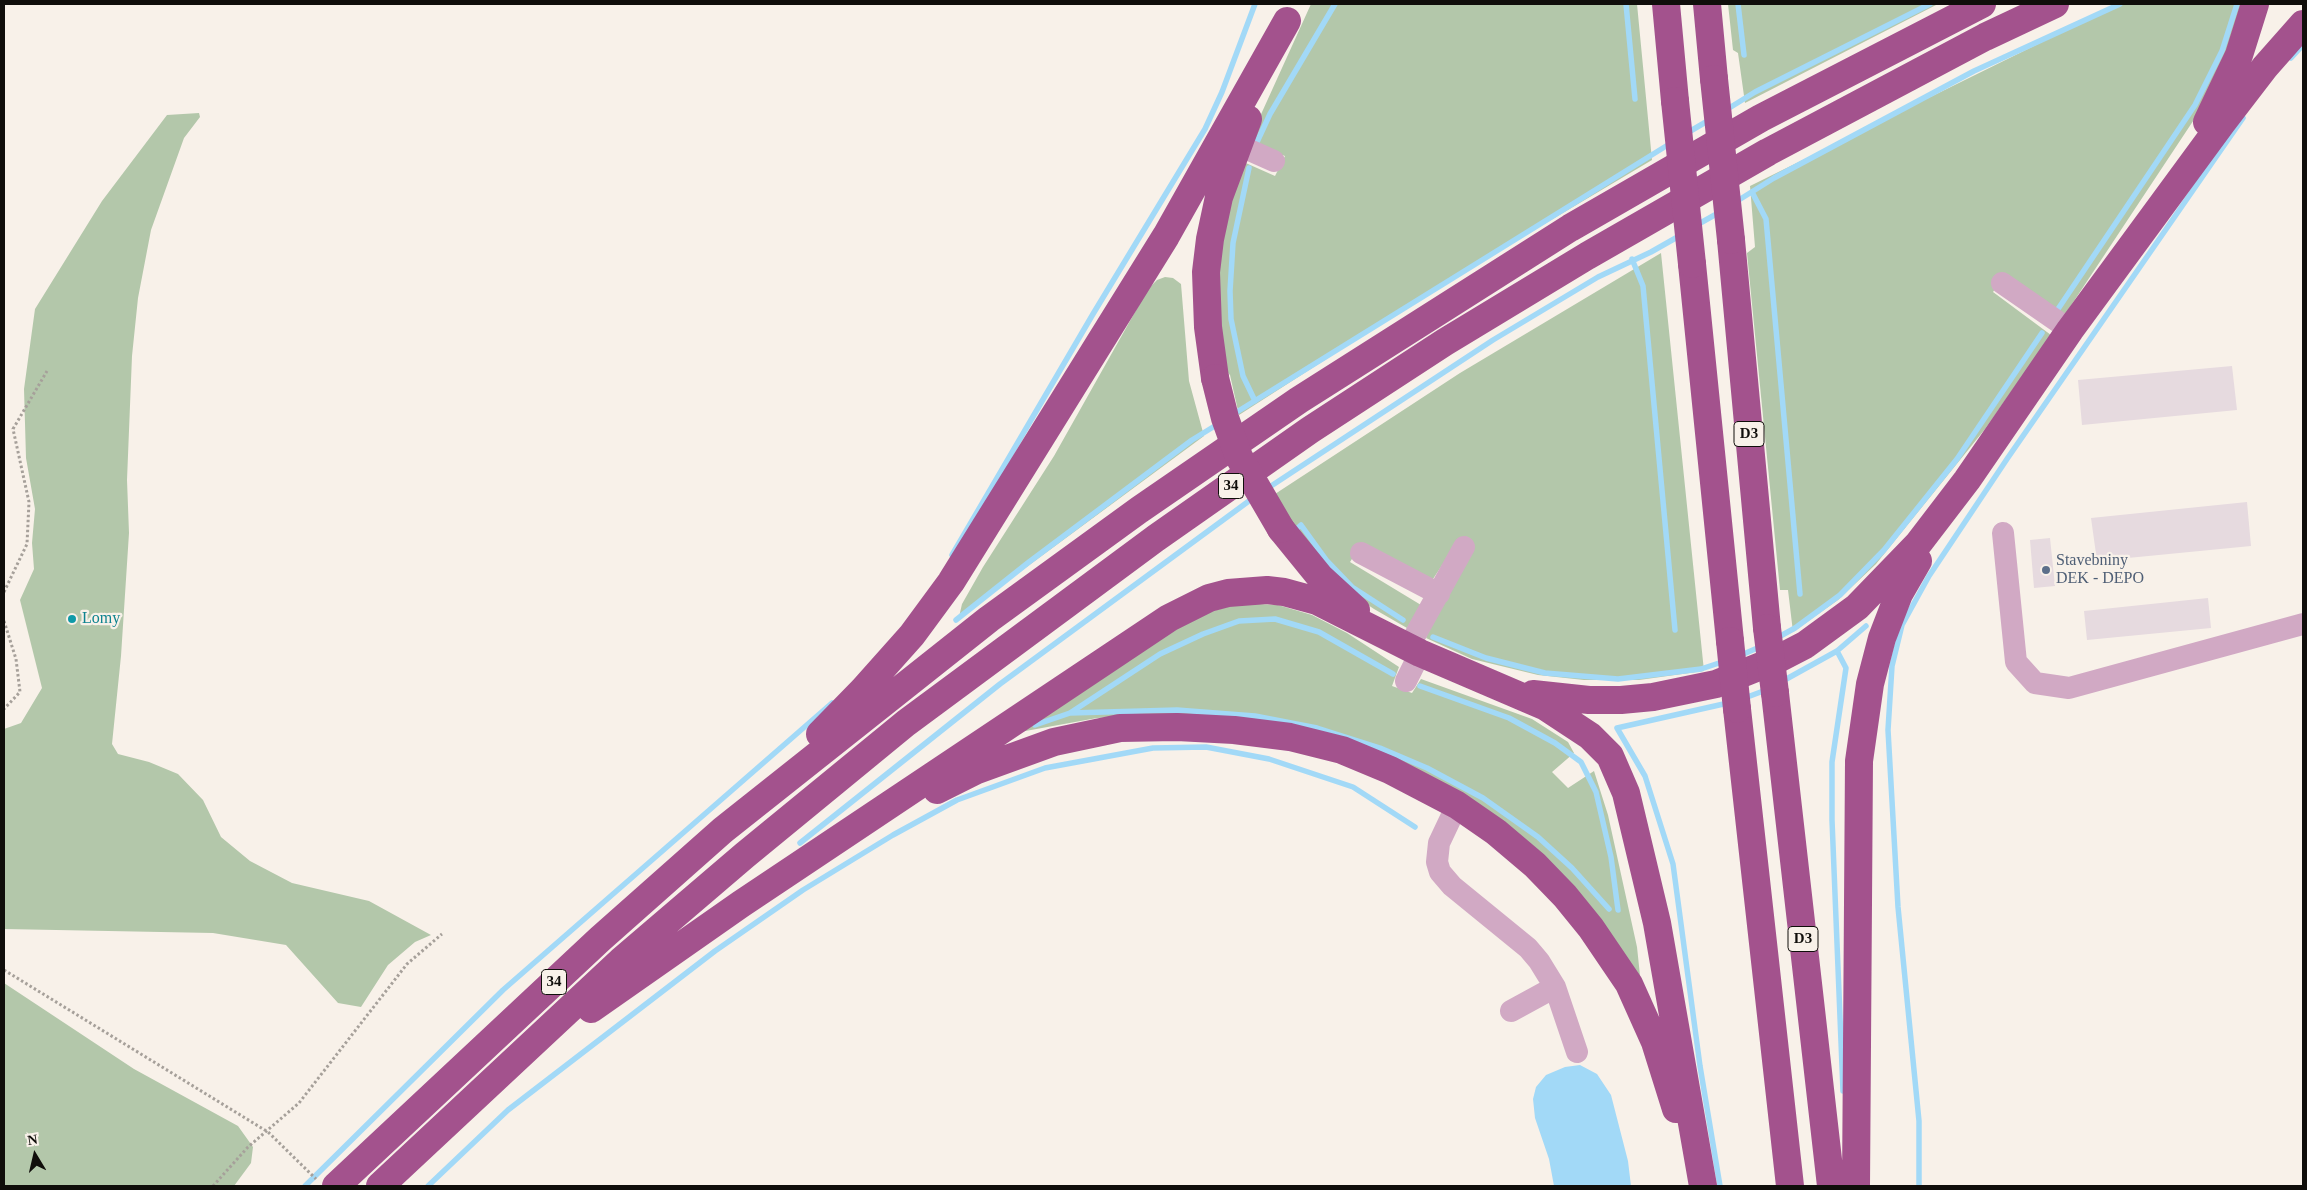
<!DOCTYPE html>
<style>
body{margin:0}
#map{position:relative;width:2307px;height:1190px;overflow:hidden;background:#f8f1e9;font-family:Georgia,serif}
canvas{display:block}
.frame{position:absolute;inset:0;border:5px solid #100e0b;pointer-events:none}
.north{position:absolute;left:10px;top:1130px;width:50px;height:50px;-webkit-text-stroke:4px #f8f1e9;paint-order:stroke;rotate:351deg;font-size:14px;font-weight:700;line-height:20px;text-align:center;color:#100e0b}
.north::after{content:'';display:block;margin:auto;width:18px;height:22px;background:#100e0b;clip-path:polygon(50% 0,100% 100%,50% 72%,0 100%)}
</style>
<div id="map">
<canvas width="2307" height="1190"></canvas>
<div class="frame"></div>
<div class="north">N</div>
</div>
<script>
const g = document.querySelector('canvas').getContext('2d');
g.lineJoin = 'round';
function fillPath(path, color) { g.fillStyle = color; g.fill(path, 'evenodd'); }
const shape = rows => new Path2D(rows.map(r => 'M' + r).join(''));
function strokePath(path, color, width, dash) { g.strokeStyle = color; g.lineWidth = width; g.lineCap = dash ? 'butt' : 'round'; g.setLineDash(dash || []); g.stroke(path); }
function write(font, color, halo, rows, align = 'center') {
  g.font = font + ' Georgia,serif'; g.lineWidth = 4.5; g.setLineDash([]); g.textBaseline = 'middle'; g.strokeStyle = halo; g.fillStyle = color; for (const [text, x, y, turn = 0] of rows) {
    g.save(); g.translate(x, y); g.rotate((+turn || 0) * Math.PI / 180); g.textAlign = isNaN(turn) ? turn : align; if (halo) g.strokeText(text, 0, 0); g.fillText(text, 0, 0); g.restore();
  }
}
fillPath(shape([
 [1311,4,1637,4,1652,160,1440,286,1239,415,1230,375,1220,364,1212,290,1239,160,1275,176,1285,156,1248,143],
 [1728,4,1938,4,1745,103,1738,53,1733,50],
 [2119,4,2244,4,2227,56,2205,103,2064,316,2003,277,1993,292,2051,335,1985,429,1876,564,1838,600,1793,632,1788,590,1780,590,1747,253,1755,247,1750,186],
 [199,113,200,117,184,138,151,230,138,298,132,356,127,480,129,533,121,656,112,744,118,754,149,762,178,774,203,800,221,837,250,861,292,883,369,901,431,935,415,942,388,965,361,1007,338,1003,286,945,213,933,4,929,4,729,21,723,42,688,20,600,34,569,32,543,35,509,26,458,24,389,35,309,102,201,167,115],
 [1661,253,1704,671,1639,680,1584,680,1538,675,1472,659,1426,638,1458,541,1431,582,1361,545,1350,562,1421,605,1407,628,1374,609,1341,587,1306,548,1275,494,1460,373],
 [1165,277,1173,278,1181,284,1189,381,1204,436,959,617,962,604,983,567,1054,456,1148,289,1157,280],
 [1241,603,1278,605,1312,615,1347,633,1399,667,1392,686,1412,693,1421,679,1532,719,1568,742,1574,753,1552,772,1568,788,1594,771,1608,815,1637,947,1641,985,1462,795,1177,714,1097,718,1020,732,1192,617],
 [4,983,134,1069,238,1126,253,1147,251,1163,234,1186,4,1186]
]), '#b3c7aa');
fillPath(shape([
 [1580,1065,1597,1074,1611,1095,1628,1161,1631,1186,1554,1186,1549,1159,1535,1118,1533,1099,1536,1087,1546,1075,1565,1067]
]), '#a2d9f7');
strokePath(shape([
 [1626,4,1635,99],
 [1738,4,1744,55],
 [2291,58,2303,45],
 [1726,110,1755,92,1930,4],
 [1687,133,1711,119],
 [1257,142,1270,114,1335,4],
 [1249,168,1233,243,1230,291,1231,319,1243,376,1255,401],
 [1752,192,1766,219,1800,594],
 [1734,203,1774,178,1974,71,2120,4],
 [1695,226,1720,212],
 [1632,259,1643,286,1675,630],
 [2058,309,2195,105,2222,51,2237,4],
 [1232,415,1671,143],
 [1265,490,1493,340,1598,277,1651,252,1681,235],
 [1293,532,1301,525,1327,561,1352,587,1403,620],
 [952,555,1093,314,1205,129,1222,92,1255,4],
 [956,620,1029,562,1192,440,1218,424],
 [1433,637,1486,658,1545,673,1618,679,1701,669,1725,661],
 [1775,639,1795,628,1840,595,1884,550,1957,459,2042,333],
 [1837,651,1846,668,1832,762,1832,820,1843,1091],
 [1739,656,1762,646],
 [1781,682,1837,651,1866,626],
 [1420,686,1509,718,1555,743,1581,762,1596,792,1611,857,1618,910],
 [1742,699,1766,690],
 [1070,713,1177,710,1255,716,1317,728,1380,748,1427,768,1483,798,1538,837,1572,868,1609,909],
 [1035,725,1070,713,1160,654,1203,634,1239,621,1275,619,1319,632,1393,674],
 [800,843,1000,684,1253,498],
 [305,1186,503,990,832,703],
 [428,1186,508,1110,715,951,803,890,893,835,957,800,1045,768,1153,748,1206,747,1269,759,1353,787,1415,827],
 [1720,1186,1700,1066,1673,864,1645,776,1617,728,1728,703],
 [1919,1186,1919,1121,1898,907,1888,730,1892,666,1902,625,1929,576,2007,459,2243,118]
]), '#a2d9f7', 5.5);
fillPath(shape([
 [2232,366,2237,410,2082,425,2078,380],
 [2247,502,2251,546,2097,561,2091,518],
 [2050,538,2055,586,2034,588,2030,540],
 [2208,598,2211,628,2087,640,2084,611]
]), '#e6dadf');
strokePath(shape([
 [4,592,27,544,29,502,13,429,47,371],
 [4,621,16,659,20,692,4,709],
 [4,970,268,1132,316,1179],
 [213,1186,248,1147,299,1103,407,964,442,934]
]), '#a6a09a', 3, [2.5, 2.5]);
strokePath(shape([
 [1238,145,1274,161],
 [2002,283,2070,330],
 [2003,533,2016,662,2035,683,2069,688,2303,624],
 [1361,553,1439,594],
 [1408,648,1464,547],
 [1406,681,1420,653],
 [1457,805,1439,843,1437,862,1440,872,1452,886,1528,948,1539,961,1555,987,1577,1052],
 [1511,1011,1555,987]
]), '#d1a9c4', 22);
strokePath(shape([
 [1666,4,1675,101],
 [1707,4,1714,79],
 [2207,122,2239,55,2255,4],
 [1731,240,1767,628],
 [1692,264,1730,641],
 [1215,378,1208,327,1206,272,1210,239,1219,197,1248,119],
 [1281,529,1320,577,1356,610],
 [1775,693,1831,1186],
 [1533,694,1589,700,1621,700,1653,697,1716,684,1776,660,1805,645,1857,607,1918,544,1967,480,2070,330,2222,123,2265,67,2303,24],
 [1737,709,1790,1186],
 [820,734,863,690,912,635,951,582,1166,236,1287,21],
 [937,790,977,770,1054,742,1120,728,1177,727,1234,730,1290,737,1342,750,1390,770,1457,805,1496,832,1535,865,1565,896,1591,928,1629,984,1655,1042,1676,1109],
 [591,1009,741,904,1169,618,1209,598,1228,593,1267,590,1284,592,1317,601,1420,653,1546,707,1590,736,1610,756,1626,793,1657,923,1703,1186],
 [336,1186,600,939,723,830,989,619,1139,510,1299,400,1570,228,1761,118,1982,4],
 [380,1186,621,961,745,855,906,723,1156,538,1310,430,1445,342,1587,256,1768,152,1985,37,2055,4],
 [1856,1186,1859,761,1870,684,1882,638,1899,594,1918,561]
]), '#a3528d', 28);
strokePath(shape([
 [1714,79,1731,240],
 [1675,101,1692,264],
 [1215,378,1225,418,1239,457,1281,529],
 [1767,628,1775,693],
 [1730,641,1737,709]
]), '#a3528d', 28);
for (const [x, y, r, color] of [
 [2046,570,5,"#5c6f8a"],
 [72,619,5,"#0f9aa8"]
]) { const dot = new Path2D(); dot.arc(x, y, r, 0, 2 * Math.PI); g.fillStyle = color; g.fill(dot); strokePath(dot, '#f8f1e9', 2); }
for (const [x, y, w] of [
 [1749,434,30],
 [1231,486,25],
 [1803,939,30],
 [554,982,25]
]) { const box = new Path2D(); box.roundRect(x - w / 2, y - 12.5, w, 25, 4); g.fillStyle = '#f8f1e9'; g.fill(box); strokePath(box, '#100e0b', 1); }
write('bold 15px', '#100e0b', null, [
 ["D3",1749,434],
 ["34",1231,486],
 ["D3",1803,939],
 ["34",554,982]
]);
write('16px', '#4e5e75', '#f8f1e9', [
 ["Stavebniny",2056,561],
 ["DEK - DEPO",2056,579]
], 'left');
write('16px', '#0d838f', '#f8f1e9', [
 ["Lomy",82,619]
], 'left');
</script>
